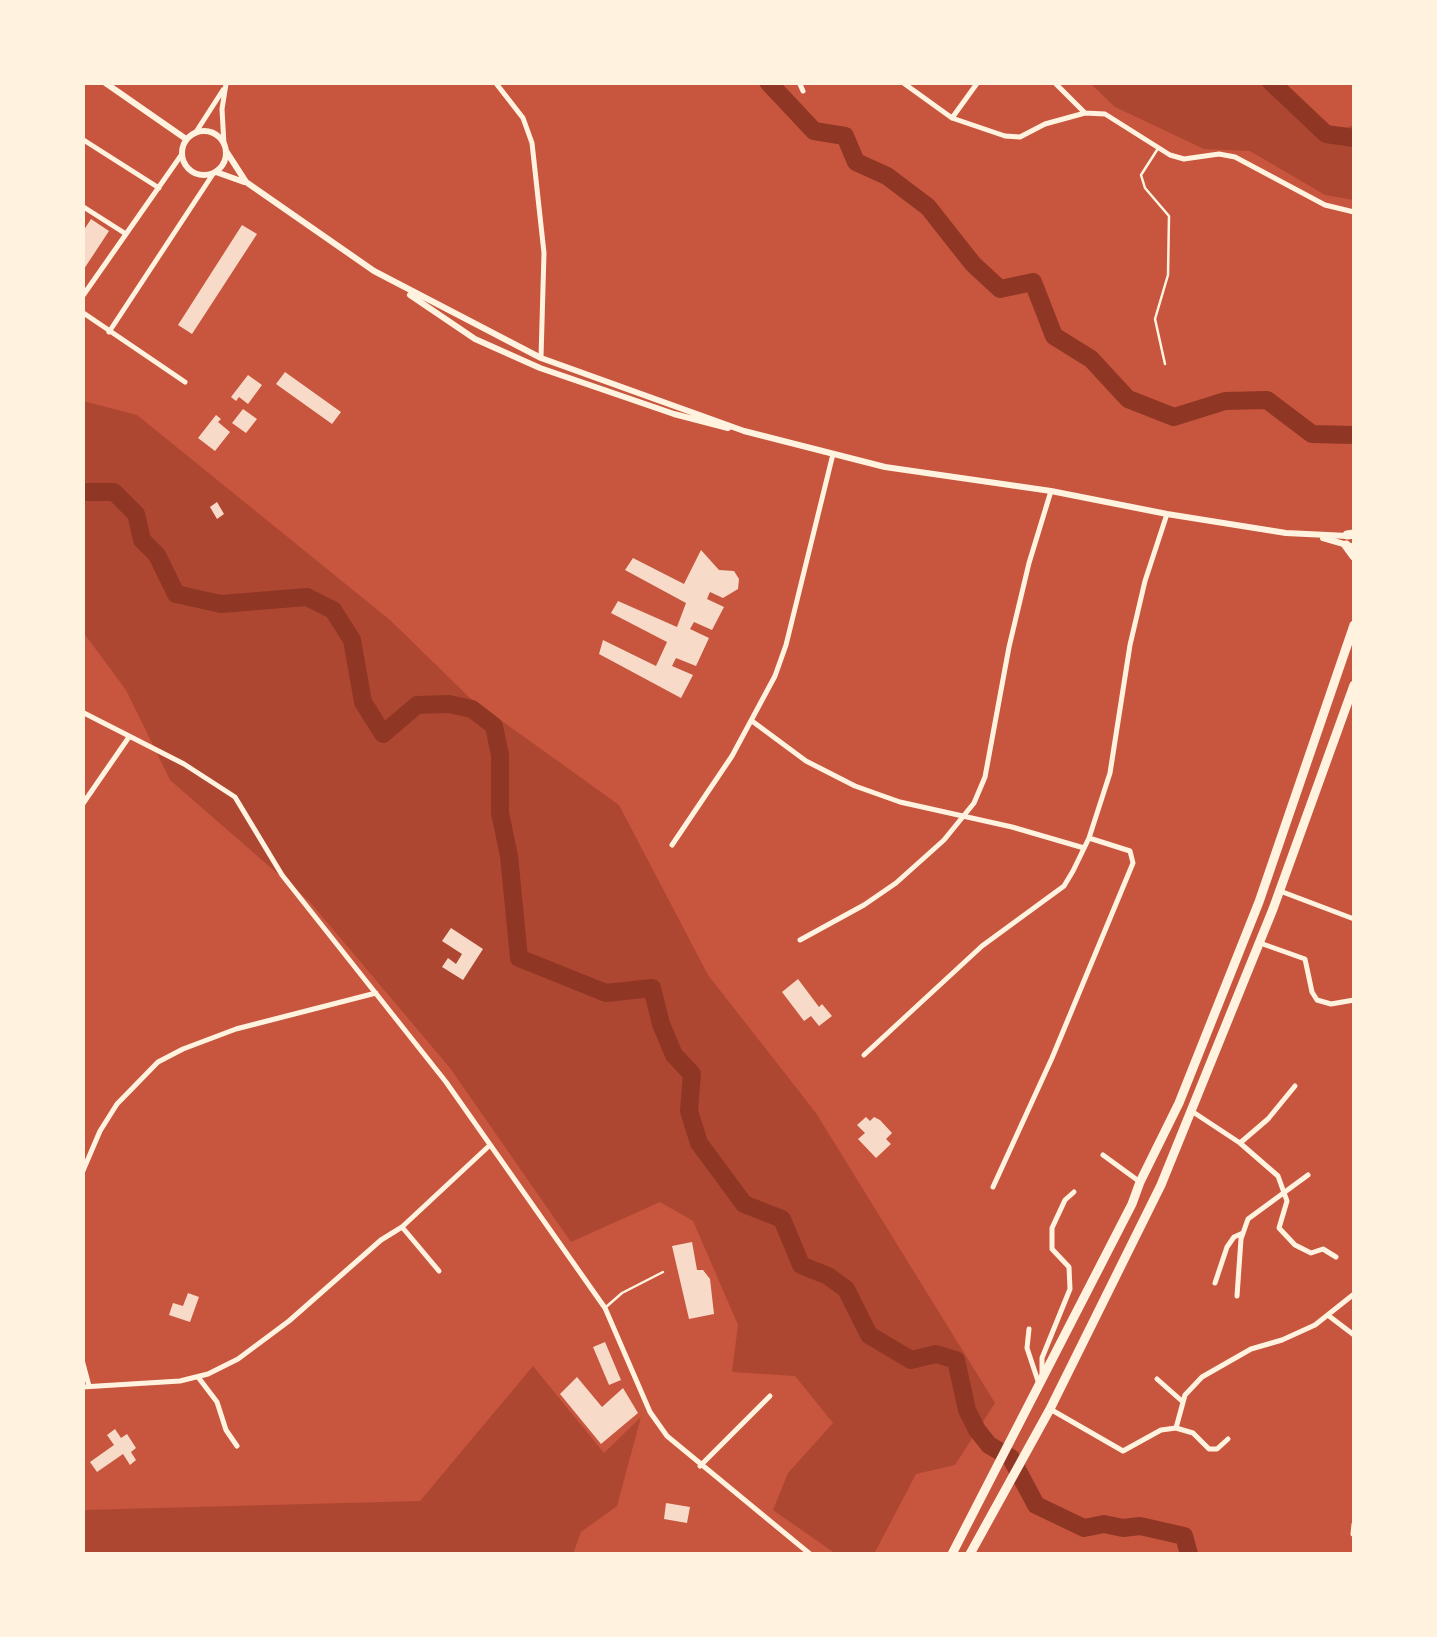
<!DOCTYPE html>
<style>
body{margin:0}
#map{position:relative;width:1437px;height:1637px;overflow:hidden;background:#c8553d;font-family:Helvetica,sans-serif}
canvas{display:block}
.frame{position:absolute;inset:0;border:85px solid #fff3e0;pointer-events:none}
</style>
<div id="map">
<canvas width="1437" height="1637"></canvas>
<div class="frame"></div>
</div>
<script>
const g = document.querySelector('canvas').getContext('2d');
g.lineJoin = 'round';
function fillPath(path, color) { g.fillStyle = color; g.fill(path, 'evenodd'); }
const shape = rows => new Path2D(rows.map(r => 'M' + r).join(''));
function strokePath(path, color, width, dash) { g.strokeStyle = color; g.lineWidth = width; g.lineCap = dash ? 'butt' : 'round'; g.setLineDash(dash || []); g.stroke(path); }
fillPath(shape([
 [1090,83,1271,83,1326,134,1354,125,1354,200,1325,195,1250,151,1204,149,1115,107],
 [83,401,137,415,390,620,470,698,619,805,708,975,816,1113,995,1403,955,1465,916,1474,874,1554,836,1554,773,1510,788,1473,833,1423,795,1376,732,1372,738,1325,693,1221,660,1202,571,1242,450,1068,309,901,170,780,126,690,83,632],
 [533,1366,604,1453,641,1417,617,1506,581,1532,573,1554,83,1554,83,1510,420,1501]
]), '#ae4732');
strokePath(shape([
 [768,82,814,131,845,136,856,162,887,176,928,207,973,264,1000,289,1033,282,1054,336,1091,359,1128,399,1174,417,1225,401,1267,400,1312,434,1354,435],
 [1271,82,1326,134,1354,138],
 [82,492,114,492,136,514,142,540,157,555,176,594,221,604,307,597,333,610,352,640,363,702,383,734,417,705,449,704,472,709,494,726,500,755,500,813,509,856,519,958,606,993,652,988,661,1024,674,1055,692,1074,689,1111,699,1143,744,1204,782,1219,801,1265,828,1276,846,1289,869,1335,911,1360,936,1354,956,1360,967,1410,977,1430,989,1445,1011,1458,1036,1505,1084,1528,1104,1524,1123,1528,1140,1526,1184,1536,1189,1554]
]), '#8f3625', 18);
fillPath(shape([
 [91,219,109,231,82,272,82,233],
 [242,225,257,234,192,334,178,325],
 [285,372,341,412,332,424,276,384],
 [248,375,262,385,248,404,239,397,236,401,231,397],
 [243,409,257,419,246,433,232,423],
 [216,415,221,419,218,422,230,432,215,451,198,438],
 [217,502,224,514,217,519,210,507],
 [701,550,719,570,734,571,739,579,738,589,723,598,710,592,707,599,724,607,712,630,694,622,690,629,709,638,696,666,676,658,672,666,693,675,681,698,599,654,603,640,656,666,667,642,611,613,618,601,677,627,686,603,625,570,633,558,684,584],
 [451,928,483,949,463,980,442,967,448,958,456,964,462,954,442,941],
 [798,979,819,1007,822,1004,832,1016,819,1026,811,1016,804,1021,782,992],
 [866,1117,870,1121,874,1117,880,1120,892,1133,886,1139,891,1144,876,1158,858,1139,865,1133,857,1125],
 [692,1242,697,1270,703,1270,710,1279,714,1314,689,1319,672,1246],
 [188,1293,199,1297,190,1322,169,1315,173,1303,183,1306],
 [605,1342,621,1380,609,1385,593,1347],
 [577,1377,602,1407,623,1388,638,1413,601,1444,560,1394],
 [115,1429,121,1438,127,1434,136,1448,131,1452,136,1460,130,1465,123,1454,97,1472,90,1462,114,1445,107,1435],
 [666,1503,690,1507,687,1523,664,1519]
]), '#f7dbc8');
strokePath(shape([
 [1157,150,1141,175,1145,188,1169,216,1168,275,1155,319,1165,364],
 [606,1307,622,1293,663,1272]
]), '#fff3e0', 2.5);
strokePath(shape([
 [495,82,523,118,532,143,544,253,541,357],
 [799,82,803,91],
 [902,82,952,118,1005,136,1020,137,1045,124,1085,113,1105,114,1170,155,1184,159,1219,154,1235,157,1325,205,1354,212],
 [1054,82,1085,113],
 [952,118,978,82],
 [196,132,223,90],
 [82,139,159,188],
 [224,145,222,109,226,84],
 [82,206,126,234],
 [82,297,182,154],
 [82,312,185,382],
 [109,332,213,174],
 [82,712,184,764,235,797,282,875,446,1082,605,1308,650,1412,667,1436,810,1554],
 [752,721,806,761,855,786,900,802,1012,827,1084,848],
 [82,805,129,737],
 [672,845,732,756,775,676,786,645,833,454],
 [1280,891,1354,919],
 [800,940,864,905,896,883,944,840,974,803,985,777,1009,647,1029,563,1051,491],
 [1260,943,1305,959,1312,992,1317,1000,1331,1004,1354,1000],
 [864,1055,982,946,1064,886,1073,871,1089,838,1110,773,1130,645,1145,581,1167,514],
 [1193,1112,1240,1143,1278,1176,1287,1201,1279,1228,1295,1245,1311,1253,1323,1249,1336,1257],
 [1240,1143,1268,1119,1295,1086],
 [1103,1155,1140,1182],
 [82,1173,100,1131,117,1104,158,1062,183,1049,236,1029,376,993],
 [993,1187,1052,1058,1133,863,1130,851,1089,838],
 [402,1227,439,1271],
 [1215,1283,1227,1247,1234,1237,1243,1233],
 [1237,1296,1241,1239,1248,1219,1308,1175],
 [1329,1316,1354,1335],
 [1029,1329,1027,1348,1039,1384],
 [82,1360,89,1386],
 [1042,1374,1042,1358,1070,1289,1069,1267,1052,1249,1052,1228,1065,1200,1074,1192],
 [198,1377,217,1402,226,1430,237,1446],
 [1157,1379,1183,1402],
 [82,1387,180,1381,208,1374,238,1359,289,1321,381,1240,402,1227,490,1145],
 [1050,1409,1123,1451,1161,1430,1176,1428,1193,1433,1209,1449,1217,1449,1228,1439],
 [1176,1428,1185,1395,1202,1377,1251,1349,1282,1340,1315,1325,1354,1294],
 [700,1466,770,1396],
 [1353,1534,1354,1524]
]), '#fff3e0', 5);
strokePath(shape([
 [104,82,186,139],
 '182 153a22 22 0 1 1 44 0a22 22 0 1 1-44 0Z',
 [226,151,246,182,374,271,541,358,744,431,885,467,1051,491,1167,514,1286,533,1348,536],
 [216,172,244,182],
 [410,295,475,339,540,368,674,414,728,428],
 [1323,538,1354,547]
]), '#fff3e0', 6);
strokePath(shape([
 [1347,535,1354,534],
 [1346,545,1354,556],
 [952,1554,1132,1204,1140,1182,1179,1103,1259,902,1354,625],
 [970,1554,1050,1409,1161,1185,1273,909,1354,685]
]), '#fff3e0', 9);
</script>
